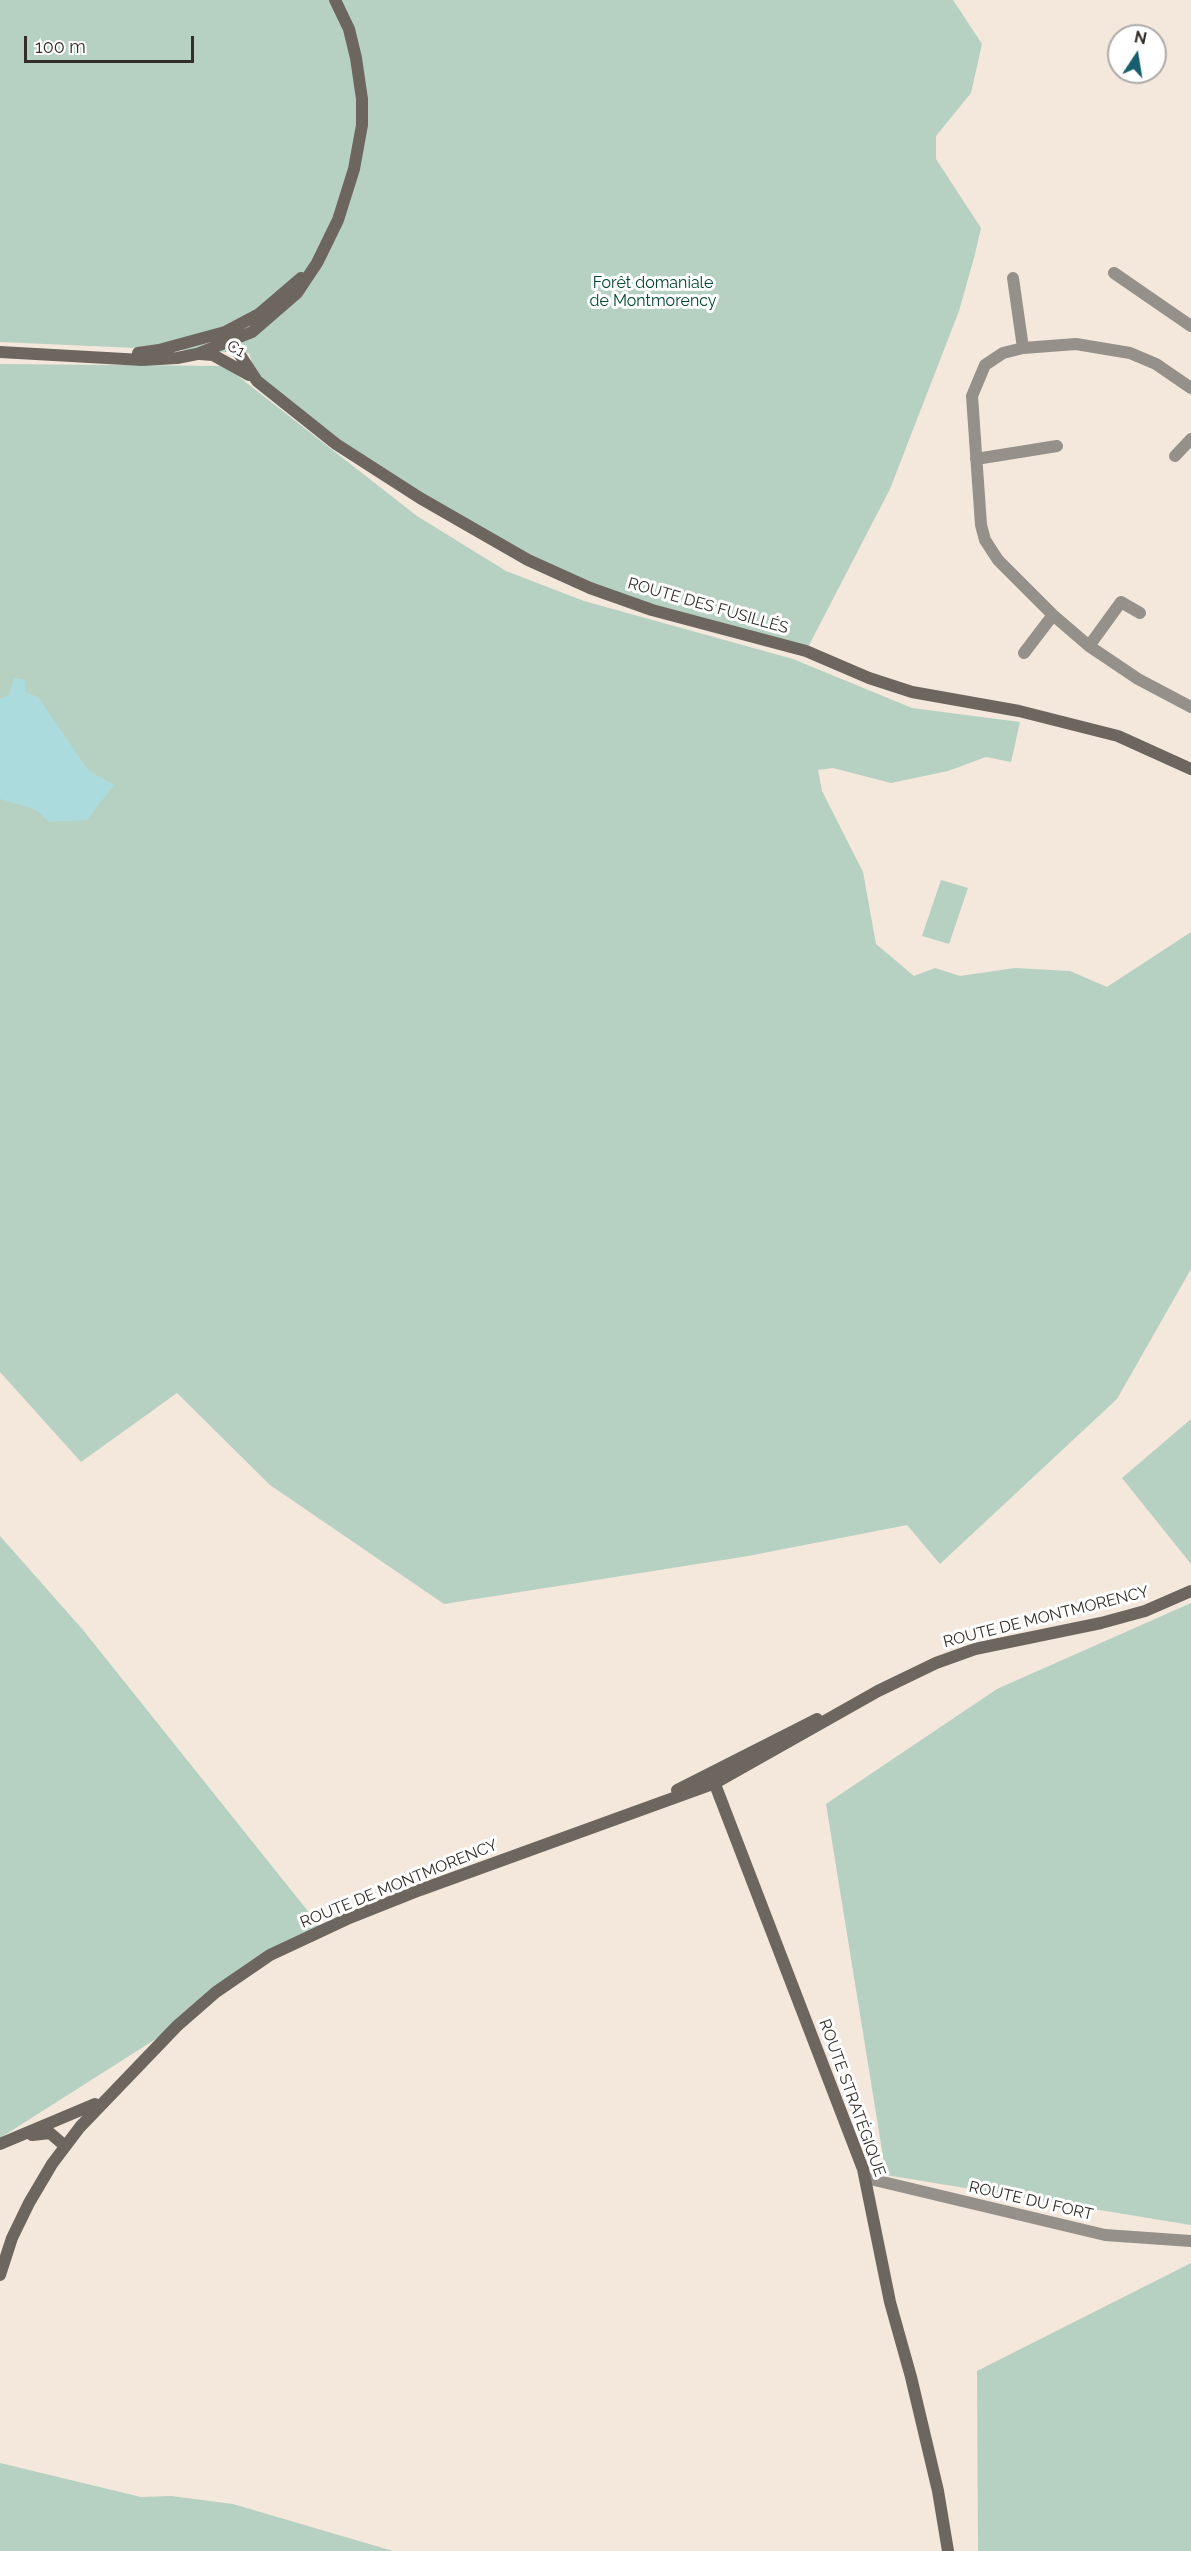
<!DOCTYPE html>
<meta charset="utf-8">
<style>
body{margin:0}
#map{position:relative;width:1191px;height:2551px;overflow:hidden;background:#f3e8db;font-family:Raleway,sans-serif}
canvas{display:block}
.north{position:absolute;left:1107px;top:24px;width:60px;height:60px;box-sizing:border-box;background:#fff;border:2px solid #adaba9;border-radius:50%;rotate:12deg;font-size:16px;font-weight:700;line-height:24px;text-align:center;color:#332e29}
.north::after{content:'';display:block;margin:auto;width:21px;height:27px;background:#165f6e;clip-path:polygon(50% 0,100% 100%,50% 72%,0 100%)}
.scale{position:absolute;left:24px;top:36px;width:170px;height:27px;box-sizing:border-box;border:3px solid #332e29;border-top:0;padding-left:8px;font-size:18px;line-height:21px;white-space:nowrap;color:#332e29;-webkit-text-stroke:4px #fff;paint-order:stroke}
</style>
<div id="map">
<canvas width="1191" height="2551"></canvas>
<div class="north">N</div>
<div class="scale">100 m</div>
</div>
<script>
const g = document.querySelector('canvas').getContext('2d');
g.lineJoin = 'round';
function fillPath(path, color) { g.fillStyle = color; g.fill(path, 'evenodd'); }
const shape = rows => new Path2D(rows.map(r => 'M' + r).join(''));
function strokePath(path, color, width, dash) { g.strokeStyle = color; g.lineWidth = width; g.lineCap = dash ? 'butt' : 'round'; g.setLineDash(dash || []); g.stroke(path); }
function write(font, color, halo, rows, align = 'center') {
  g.font = font + ' Raleway,sans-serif'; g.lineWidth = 6; g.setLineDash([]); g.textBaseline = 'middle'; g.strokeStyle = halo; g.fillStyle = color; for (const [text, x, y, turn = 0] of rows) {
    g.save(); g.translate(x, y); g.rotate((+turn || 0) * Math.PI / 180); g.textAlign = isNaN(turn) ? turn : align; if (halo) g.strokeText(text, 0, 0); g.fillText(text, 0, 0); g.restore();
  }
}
fillPath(shape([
 [0,0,953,0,982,44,971,93,936,136,936,159,981,228,975,254,959,311,890,489,806,651,590,588,420,498,257,381,249,353,0,342],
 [0,364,225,366,417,516,506,571,584,601,793,659,912,708,1020,722,1011,762,986,757,948,771,891,783,833,768,818,770,822,791,863,872,876,944,914,976,935,968,960,976,1015,968,1070,971,1107,987,1191,932,1191,1269,1117,1399,940,1564,907,1525,748,1556,444,1604,270,1485,177,1393,81,1462,0,1372],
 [941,880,968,888,949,944,922,936],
 [1191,1419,1191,1564,1122,1478],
 [0,1536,83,1630,323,1930,241,1972,181,2023,0,2138],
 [1191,1603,1191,2225,886,2175,826,1804,997,1689],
 [1191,2263,1191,2551,978,2551,977,2371],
 [0,2463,141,2497,171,2496,233,2504,393,2551,0,2551]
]), '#b6d0c2');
fillPath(shape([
 [14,678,26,680,25,691,39,698,88,770,114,785,87,820,49,822,35,809,0,799,0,699,9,695]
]), '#acdbde');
strokePath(shape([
 [1114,273,1191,326],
 [1013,278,1023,348],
 [1191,388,1156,364,1130,353,1076,344,1023,348,1003,353,985,365,972,396,981,525,985,540,998,560,1053,615,1089,646,1138,679,1191,707],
 [1175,456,1191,439],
 [976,459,1057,446],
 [1089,646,1121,602,1140,613],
 [1024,653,1053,615],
 [866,2178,1105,2235,1191,2241]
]), '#96908b', 12);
strokePath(shape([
 [225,332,257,381,336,444,420,498,528,560,590,588,652,610,806,651,869,678,912,692,1019,711,1118,736,1191,769],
 [0,352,142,360,177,358,197,354,252,332,297,293,317,263,338,220,354,169,362,125,362,99,356,58,349,29,335,0],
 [138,353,159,350,225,332,259,314,301,278],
 [200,354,213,355,249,375],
 [711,1774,863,2169,890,2302,911,2377,938,2491,948,2551],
 [677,1790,817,1719],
 [32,2135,50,2133,65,2146],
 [0,2144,95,2104],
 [0,2275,12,2238,29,2203,52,2164,80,2127,177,2026,216,1992,270,1955,347,1919,420,1890,715,1783,878,1691,936,1663,975,1649,1101,1623,1145,1611,1191,1591]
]), '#6d665f', 12);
write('16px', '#00482e', '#fff', [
 ["Forêt domaniale",653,283],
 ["de Montmorency",653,301]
]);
write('16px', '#332e29', '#fff', [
 ["C1",236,349,28],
 ["ROUTE DES FUSILLÉS",708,606,16],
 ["ROUTE DE MONTMORENCY",1046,1617,-14],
 ["ROUTE DE MONTMORENCY",399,1884,-22],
 ["ROUTE STRATÉGIQUE",852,2098,70],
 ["ROUTE DU FORT",1031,2201,13]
]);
</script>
